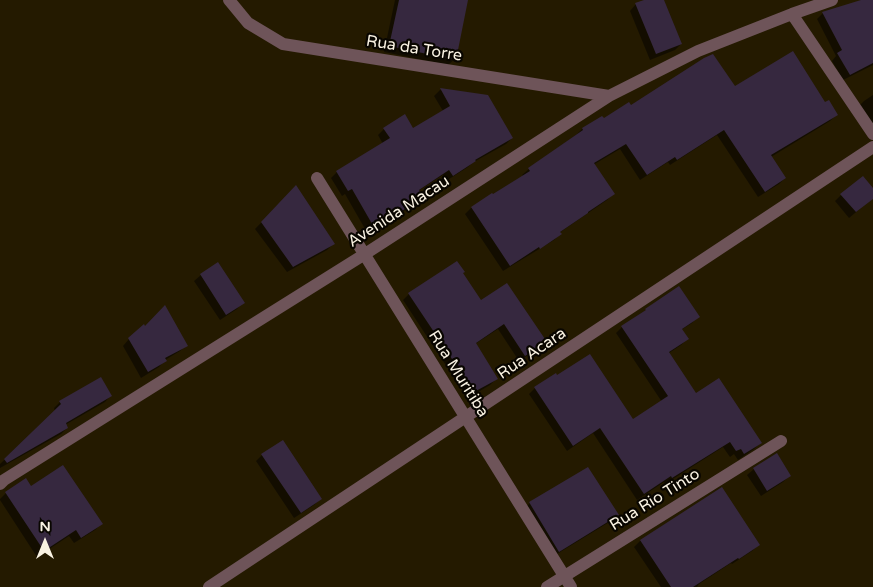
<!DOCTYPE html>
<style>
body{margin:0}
#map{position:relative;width:873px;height:587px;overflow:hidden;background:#241a00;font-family:"Varela Round",sans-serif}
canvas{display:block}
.north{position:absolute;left:20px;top:517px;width:50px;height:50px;-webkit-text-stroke:4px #090600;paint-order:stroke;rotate:0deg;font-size:14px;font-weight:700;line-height:20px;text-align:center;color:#f9f2e2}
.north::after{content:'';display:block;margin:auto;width:18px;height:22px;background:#f9f2e2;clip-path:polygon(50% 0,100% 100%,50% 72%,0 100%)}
</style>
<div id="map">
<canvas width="873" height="587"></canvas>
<div class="north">N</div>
</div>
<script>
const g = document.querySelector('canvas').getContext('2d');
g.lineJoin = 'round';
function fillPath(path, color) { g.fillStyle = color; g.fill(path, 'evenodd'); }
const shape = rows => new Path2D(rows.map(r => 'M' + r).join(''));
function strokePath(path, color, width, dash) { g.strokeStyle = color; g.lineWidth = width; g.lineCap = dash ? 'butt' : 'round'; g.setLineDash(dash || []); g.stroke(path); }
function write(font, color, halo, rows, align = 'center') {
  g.font = font + ' "Varela Round",sans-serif'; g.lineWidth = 4.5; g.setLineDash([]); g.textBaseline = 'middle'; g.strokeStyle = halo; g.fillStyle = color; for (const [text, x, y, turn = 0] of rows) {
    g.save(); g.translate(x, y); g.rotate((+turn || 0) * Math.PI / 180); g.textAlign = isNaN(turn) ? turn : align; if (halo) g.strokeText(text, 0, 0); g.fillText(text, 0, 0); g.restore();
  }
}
fillPath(shape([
 [395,0,467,0,455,59,448,65,384,52],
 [648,0,663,0,681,44,675,50,650,60,630,11,636,4],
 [866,0,873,0,873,65,843,80,832,61,836,56,817,19,823,13],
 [734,88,825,104,836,115,830,121,771,157,785,178,779,184,758,197,717,135,670,165,668,162,640,180,620,149,593,165,613,194,607,200,559,233,560,234,554,240,503,271,465,214,471,208,523,176,522,175,529,169,576,135,582,129,602,118,603,120,631,106],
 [440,90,487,96,512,138,506,144,472,163,468,167,446,181,443,175,418,191,422,197,416,203,387,222,383,226,368,234,345,194,342,196,331,178,337,172,383,144,378,135,384,129,404,116,413,129,443,111,434,96],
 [873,95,873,125,858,107,864,101],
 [296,187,333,244,327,250,287,272,255,229],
 [873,190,873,198,849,218,835,201,841,195],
 [462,273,481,302,545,342,539,348,519,361,498,329,475,344,496,379,490,385,468,398,447,363,445,364,403,300,409,294],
 [201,275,243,302,237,309,220,320,194,281],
 [698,316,692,323,681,330,687,339,681,345,669,353,696,395,760,443,754,449,738,460,734,454,730,457,723,447,665,484,664,482,637,500,593,433,567,451,529,394,535,388,633,421,662,402,616,333,622,327],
 [129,339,186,345,180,351,165,360,159,367,141,378,123,346],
 [101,378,111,395,105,402,65,425,67,428,61,434,0,468,0,464,55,411,54,408,60,402],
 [262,455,320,499,314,505,294,518,256,461],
 [776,455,789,476,783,482,761,496,747,475,754,469],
 [26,480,31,488,101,524,95,530,74,543,69,536,37,557,0,500,0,499,6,493],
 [530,503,617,515,611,521,552,557,524,509],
 [640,541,758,545,752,551,732,564,731,563,699,584,697,587,661,587,634,547]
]), '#0007');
fillPath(shape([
 [399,0,468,0,456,60,389,46],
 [644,0,664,0,682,44,656,54,635,3],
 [861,0,873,0,873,63,850,75,837,53,842,50,822,12],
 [793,51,825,102,829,100,838,115,771,155,786,178,765,192,724,130,677,160,675,157,647,175,626,144,594,163,615,194,588,212,588,213,560,232,562,234,540,249,539,247,510,266,471,207,492,193,493,194,530,171,528,168,583,130,582,128,602,116,604,118,629,102,631,105,704,58,713,54,735,86],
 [440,88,488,95,513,138,475,160,476,161,453,176,449,170,419,190,423,197,390,219,391,220,375,229,352,189,348,191,336,171,390,138,383,128,405,114,413,128,450,106],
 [863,176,873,188,873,199,856,212,840,194],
 [296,185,335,244,293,267,261,222],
 [457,261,465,272,463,273,481,300,507,283,547,342,525,356,504,324,476,343,498,379,474,392,454,358,452,359,408,293],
 [218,262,245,303,226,315,200,274],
 [679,286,700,317,682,329,689,339,669,352,696,393,719,378,762,443,744,454,741,449,736,451,730,442,672,478,671,476,644,494,600,428,573,446,534,387,556,373,557,375,590,354,633,419,668,396,621,326,646,310,645,309],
 [165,305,188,346,165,358,167,361,148,372,128,338,144,324,145,326],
 [101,377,112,396,66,423,68,428,7,463,4,459,61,404,59,401],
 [283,440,322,499,301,513,261,454],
 [777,453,791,476,767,491,753,468],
 [63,465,103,524,81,538,76,530,44,551,5,492,26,478,31,486],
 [588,467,619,515,559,552,529,502],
 [722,487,760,545,739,559,738,558,693,587,671,587,640,540]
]), '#36283f');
strokePath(shape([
 [229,0,248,23,283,44,609,96],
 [792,14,873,134],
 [317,178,571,587],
 [0,484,4,480,365,254,609,96,698,51,792,14,832,0],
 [209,587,873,147],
 [547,587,781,441]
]), '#6e5459', 12);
write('16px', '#f9f2e2', '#090600', [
 ["Rua da Torre",414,49,9],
 ["Avenida Macau",399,212,-33],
 ["Rua Acara",532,354,-34],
 ["Rua Muritiba",458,374,58],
 ["Rua Rio Tinto",655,500,-32]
]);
</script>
